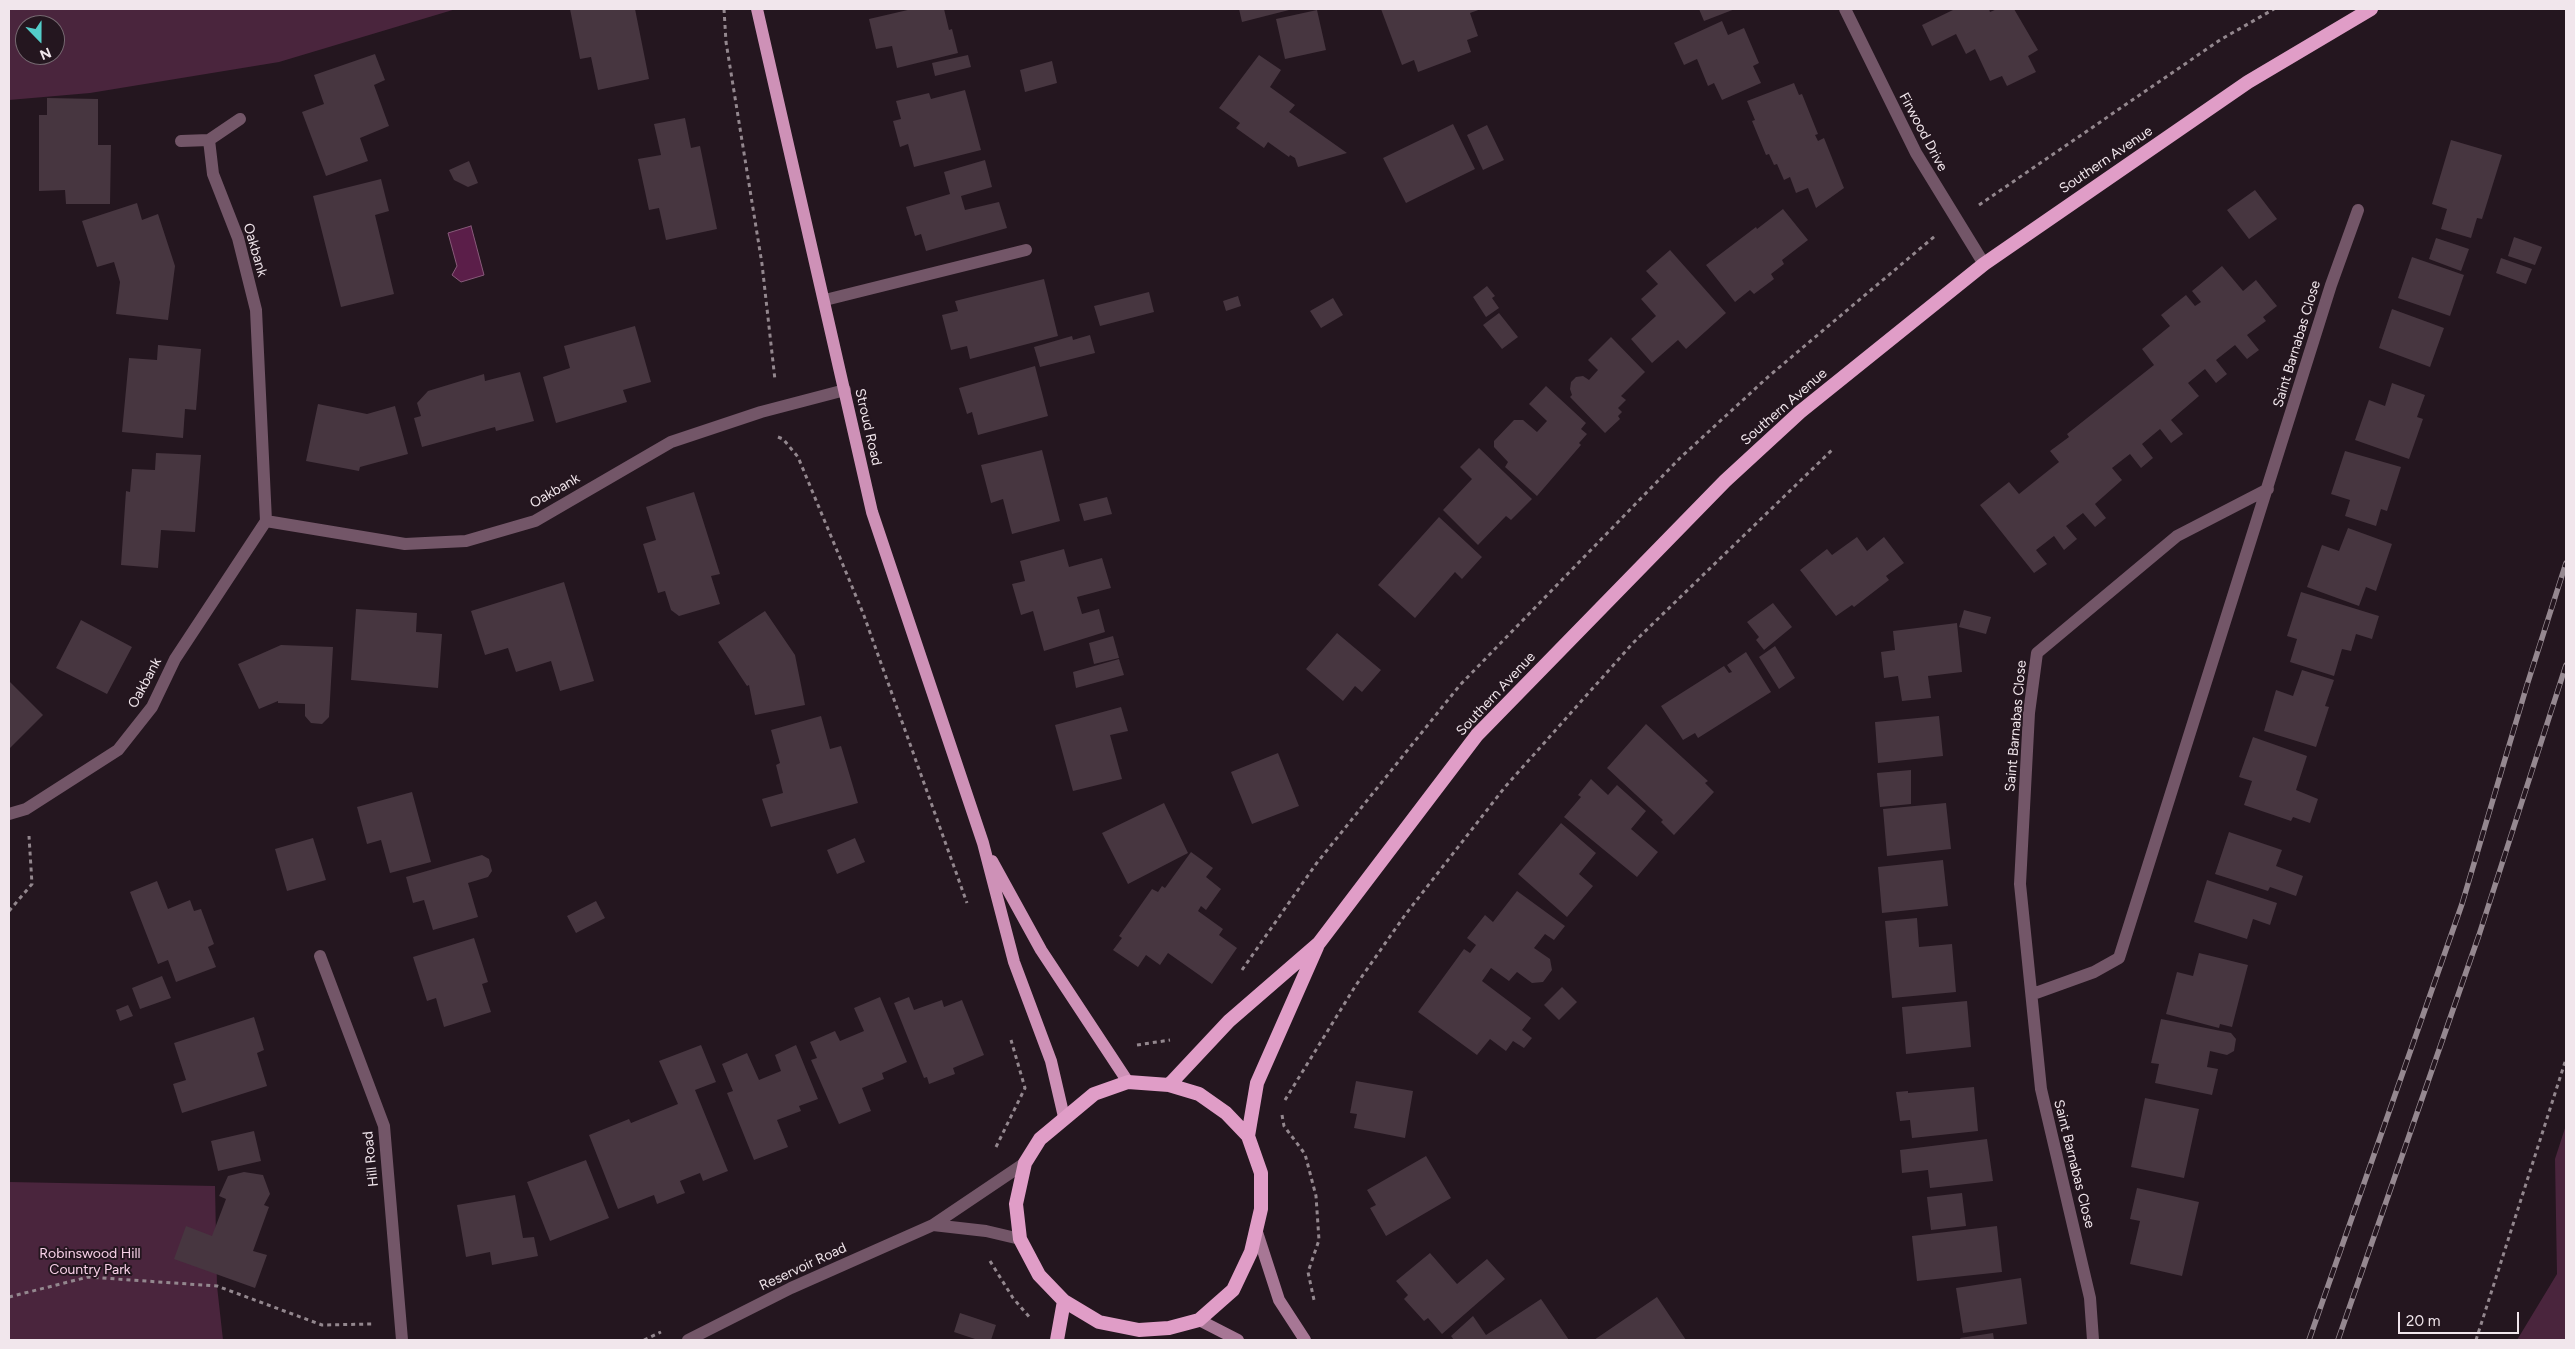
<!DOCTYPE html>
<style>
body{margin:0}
#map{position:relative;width:2575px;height:1349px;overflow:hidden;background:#24161f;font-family:Figtree,sans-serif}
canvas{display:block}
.frame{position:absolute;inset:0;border:10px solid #f1e6ec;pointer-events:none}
.north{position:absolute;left:15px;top:15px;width:50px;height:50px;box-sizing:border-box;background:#24161f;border:1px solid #766971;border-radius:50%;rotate:158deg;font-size:14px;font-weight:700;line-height:20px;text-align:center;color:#f1e6ec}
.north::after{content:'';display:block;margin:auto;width:18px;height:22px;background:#53cdc9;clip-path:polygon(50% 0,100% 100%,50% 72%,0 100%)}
.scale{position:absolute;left:2398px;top:1312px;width:121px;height:22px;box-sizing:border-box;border:2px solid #f1e6ec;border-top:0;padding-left:6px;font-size:15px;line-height:18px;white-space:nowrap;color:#f1e6ec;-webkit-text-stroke:4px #24161f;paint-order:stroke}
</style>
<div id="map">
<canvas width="2575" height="1349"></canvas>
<div class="frame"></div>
<div class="north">N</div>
<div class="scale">20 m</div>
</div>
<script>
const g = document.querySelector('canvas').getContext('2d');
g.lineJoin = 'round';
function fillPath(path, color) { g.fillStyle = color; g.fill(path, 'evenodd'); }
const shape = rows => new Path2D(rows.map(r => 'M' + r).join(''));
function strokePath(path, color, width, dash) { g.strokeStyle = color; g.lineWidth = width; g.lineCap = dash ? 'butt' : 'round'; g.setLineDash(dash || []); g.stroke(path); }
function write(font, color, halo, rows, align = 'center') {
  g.font = font + ' Figtree,sans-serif'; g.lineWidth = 4; g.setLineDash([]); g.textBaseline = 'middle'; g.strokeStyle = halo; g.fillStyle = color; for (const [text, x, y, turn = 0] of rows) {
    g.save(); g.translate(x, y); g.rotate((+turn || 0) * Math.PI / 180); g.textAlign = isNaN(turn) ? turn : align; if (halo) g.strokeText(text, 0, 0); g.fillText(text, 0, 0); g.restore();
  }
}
fillPath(shape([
 [9,9,456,9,279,62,90,93,9,100],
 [25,25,55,25,55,55,25,55],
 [2566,1125,2566,1340,2517,1340,2557,1274,2555,1159],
 [9,1182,215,1186,217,1286,223,1340,9,1340]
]), '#4a253d');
const water = shape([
 [471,226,484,275,461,282,452,275,457,266,448,233,471,226]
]);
fillPath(water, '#5b1e49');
strokePath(water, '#885a7a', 1);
fillPath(shape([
 [570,9,635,9,649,79,598,90,591,57,580,59],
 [912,9,944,9,949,30,952,29,958,53,897,68,892,46,876,49,869,19],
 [1239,9,1293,9,1242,22],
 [1381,9,1481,9,1470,13,1478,36,1467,40,1471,52,1418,72,1414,60,1402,65],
 [1699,9,1735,9,1704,21],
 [1955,9,1989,9,1990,12,1997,9,2014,9,2038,50,2028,56,2036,72,2007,86,2002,76,1990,81,1975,49,1966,54,1956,34,1932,46,1922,25],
 [1317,10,1326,50,1285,59,1276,19],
 [1722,21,1728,35,1744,28,1759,63,1753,66,1761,83,1722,100,1714,83,1708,86,1697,59,1684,65,1674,43],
 [375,54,385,80,374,85,389,126,360,138,368,161,326,176,302,112,324,104,314,75],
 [968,55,971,67,935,76,932,63],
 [1259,55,1281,70,1270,87,1295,105,1289,112,1347,153,1298,167,1295,158,1290,155,1289,157,1268,142,1264,148,1236,128,1240,123,1219,108],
 [1052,61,1057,83,1025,92,1020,70],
 [1794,83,1799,95,1802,94,1818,134,1815,135,1818,141,1824,138,1844,188,1816,208,1808,188,1796,193,1790,177,1784,180,1777,164,1774,165,1769,154,1766,155,1752,121,1755,120,1747,101],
 [965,90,981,150,914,167,908,144,900,147,893,121,901,119,896,101,929,93,931,99],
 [47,98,98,99,98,145,111,145,110,204,66,204,65,190,39,191,39,115,47,115],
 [685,118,691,148,700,146,717,229,666,240,659,208,649,210,638,159,661,155,654,124],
 [1453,124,1475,169,1406,203,1383,158],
 [1487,125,1504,160,1483,170,1467,135],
 [2451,140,2502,155,2482,219,2477,218,2471,238,2441,229,2447,209,2432,204],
 [985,160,992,187,961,196,965,210,999,202,1007,228,926,251,921,234,915,236,906,207,950,194,944,172],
 [469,161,478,183,468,187,454,180,449,170],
 [381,179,389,211,375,215,394,294,341,307,313,196],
 [2255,190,2277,219,2249,239,2227,210],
 [137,203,142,220,158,214,175,266,168,320,116,314,120,282,114,262,97,267,82,221],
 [1783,209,1808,240,1782,260,1784,264,1771,274,1774,279,1754,294,1750,290,1735,302,1706,265,1756,227,1757,229],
 [2514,237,2542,247,2535,265,2508,256],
 [2436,238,2469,249,2461,271,2429,259],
 [1670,250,1726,313,1686,349,1678,340,1652,363,1631,339,1656,316,1641,299,1658,284,1646,271],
 [2412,257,2464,275,2450,316,2398,298],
 [2501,258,2532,269,2526,284,2496,273],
 [2222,266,2243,291,2256,280,2277,306,2263,317,2266,321,2247,335,2259,350,2247,359,2235,345,2216,360,2227,374,2216,383,2205,369,2188,383,2199,396,2171,420,2183,434,2171,443,2160,429,2142,444,2153,458,2141,468,2130,454,2112,468,2122,480,2095,504,2106,518,2095,527,2083,513,2066,526,2077,539,2064,550,2054,536,2036,550,2047,564,2034,573,1980,505,2009,482,2019,494,2059,462,2050,451,2069,437,2067,434,2154,365,2142,349,2170,326,2161,315,2186,295,2195,306,2201,302,2192,291],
 [1044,279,1058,336,970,359,967,346,951,350,942,315,958,311,955,301],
 [1487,286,1495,296,1492,298,1499,308,1486,317,1473,297],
 [1149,292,1154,312,1100,326,1094,306],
 [1238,296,1241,306,1226,311,1223,301],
 [1333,298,1343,315,1321,328,1310,311],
 [2392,309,2444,328,2430,367,2379,348],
 [1499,313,1518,337,1502,349,1483,325],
 [635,326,651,382,623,390,627,402,556,423,543,377,570,368,564,346],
 [1090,335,1095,353,1040,367,1034,347,1072,336,1073,340],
 [1611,337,1645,372,1621,396,1626,400,1618,408,1622,412,1618,416,1620,419,1605,433,1570,397,1572,395,1570,389,1571,382,1576,377,1583,376,1589,380,1598,370,1588,360],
 [158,345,201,349,196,410,185,409,183,438,122,432,129,358,157,360],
 [1035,366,1048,416,978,435,972,412,967,414,959,388],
 [520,372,534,421,496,431,495,427,422,447,414,418,421,416,417,403,428,391,484,374,485,381],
 [2392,383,2425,395,2417,417,2423,419,2409,459,2355,440,2369,400,2385,406],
 [1546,386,1586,423,1581,429,1587,434,1579,443,1581,445,1537,496,1505,467,1508,462,1494,447,1494,441,1514,420,1523,420,1537,432,1547,421,1529,404],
 [318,404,367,414,395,406,408,454,360,467,359,471,306,461],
 [1479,448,1532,499,1511,520,1506,516,1478,545,1443,510,1472,479,1460,467],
 [1042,450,1060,521,1012,534,1003,499,991,503,981,465],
 [2345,451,2401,467,2387,511,2381,509,2376,526,2345,516,2350,500,2331,494],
 [156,453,201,455,195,532,161,530,158,568,121,565,126,491,130,492,132,469,155,470],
 [694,492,720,574,711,576,720,604,679,616,671,610,665,591,658,593,643,544,656,540,646,507],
 [1107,497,1112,514,1084,521,1079,504],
 [1439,517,1482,557,1462,579,1455,572,1415,618,1378,585],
 [2348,528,2392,544,2376,591,2366,587,2359,606,2307,587,2322,545,2339,551],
 [1857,537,1867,551,1884,537,1904,563,1886,576,1889,580,1854,607,1852,605,1836,616,1800,570,1827,549,1832,555],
 [1064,549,1069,567,1102,558,1111,588,1077,597,1082,614,1099,609,1105,632,1044,651,1033,611,1021,615,1012,584,1025,581,1020,561],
 [564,582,594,681,560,691,551,661,516,672,508,648,485,655,471,611],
 [2301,592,2379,616,2372,639,2356,634,2351,651,2342,649,2334,676,2290,662,2297,639,2287,636],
 [1773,603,1792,627,1764,650,1756,640,1759,637,1747,622],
 [356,609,417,613,416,632,442,634,438,688,351,680],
 [1964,610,1991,617,1986,634,1959,627],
 [765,611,795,655,805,705,755,715,749,685,747,686,718,642],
 [81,620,132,647,107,694,56,668],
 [1957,623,1962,672,1928,676,1931,698,1902,701,1898,676,1884,678,1881,652,1895,650,1893,631],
 [1337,633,1381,670,1362,692,1355,686,1343,701,1306,669],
 [1113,636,1119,658,1094,664,1089,643],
 [281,645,333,647,329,717,322,724,311,723,305,716,305,704,278,703,278,701,259,709,238,664],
 [1775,646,1795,678,1779,689,1759,657],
 [1746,652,1771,692,1698,738,1695,733,1683,740,1661,706,1724,666,1729,673,1732,672,1727,665],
 [1119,659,1124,675,1076,688,1073,672],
 [2302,670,2334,680,2325,706,2329,707,2316,747,2264,731,2276,690,2293,696],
 [9,681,43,715,10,748,9,746],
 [1121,707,1128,731,1110,735,1122,779,1073,791,1055,725],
 [821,716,830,749,841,746,858,803,771,827,762,799,783,793,776,765,780,763,771,730],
 [1939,716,1943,756,1878,763,1875,722],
 [1646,724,1708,781,1705,783,1714,792,1674,835,1661,822,1663,820,1607,768],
 [2253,737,2307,756,2296,790,2318,799,2310,823,2293,817,2291,821,2244,805,2252,781,2239,777],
 [1278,753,1299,806,1252,824,1231,772],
 [1911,770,1911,804,1880,807,1877,773],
 [1591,779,1608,795,1617,785,1646,811,1631,829,1658,852,1637,877,1564,817,1581,797,1578,795],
 [412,792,431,862,390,873,381,840,367,844,357,807],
 [1164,803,1188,853,1128,884,1102,833],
 [1946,803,1951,849,1887,856,1883,809],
 [1561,823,1596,853,1579,874,1593,886,1567,917,1518,874],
 [2229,832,2282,850,2276,866,2303,876,2296,896,2270,887,2268,891,2215,874],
 [313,838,326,880,287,891,275,849],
 [855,838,865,862,837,874,827,850],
 [1191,852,1213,868,1206,877,1221,889,1206,910,1201,906,1198,911,1223,929,1219,935,1237,948,1212,984,1168,953,1160,965,1146,955,1138,967,1113,950,1122,938,1119,936,1152,889,1158,892,1162,886,1165,888],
 [482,855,489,859,492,871,488,877,468,883,478,917,433,930,424,900,413,903,406,877],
 [1943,860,1948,906,1882,913,1878,867],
 [2207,880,2277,903,2270,925,2253,919,2247,939,2194,922],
 [157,881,168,909,190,900,194,911,201,909,214,944,208,947,216,967,176,982,168,960,158,964,130,892],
 [1517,891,1565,926,1554,940,1545,934,1534,948,1550,959,1552,970,1543,982,1532,983,1517,972,1509,981,1491,968,1482,981,1531,1018,1522,1030,1532,1038,1524,1048,1513,1041,1506,1051,1490,1039,1477,1055,1418,1012,1464,949,1470,953,1476,945,1467,938,1485,915,1493,922],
 [596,901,605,918,576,933,567,916],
 [1917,918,1919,947,1952,944,1956,992,1892,998,1885,921],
 [474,938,488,982,482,984,491,1012,444,1027,436,998,427,1001,413,957],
 [2199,953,2248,965,2232,1027,2220,1024,2219,1028,2166,1014,2177,972,2193,976],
 [162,976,171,998,140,1009,132,988],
 [1562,987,1577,1002,1559,1020,1544,1005],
 [880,997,907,1062,882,1073,884,1079,862,1088,871,1111,839,1124,811,1060,817,1058,810,1042,835,1031,840,1041,864,1031,854,1008],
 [909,997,914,1010,942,1000,944,1007,962,1000,984,1055,953,1068,955,1074,929,1084,927,1077,924,1078,894,1003],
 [1967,1001,1971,1047,1906,1054,1902,1007],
 [128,1005,133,1016,120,1021,116,1010],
 [254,1017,264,1050,257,1053,267,1086,182,1113,173,1084,186,1080,174,1043],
 [2161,1019,2231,1033,2236,1039,2234,1051,2227,1055,2210,1051,2207,1067,2218,1069,2212,1095,2155,1083,2159,1064,2151,1063],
 [701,1045,716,1082,695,1090,728,1171,703,1181,700,1173,680,1181,685,1193,657,1204,654,1195,618,1209,589,1135,629,1119,631,1123,678,1104,659,1061],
 [796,1045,818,1099,799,1106,801,1111,777,1120,788,1147,754,1160,727,1093,733,1091,722,1064,747,1053,759,1080,781,1071,775,1055],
 [1356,1081,1413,1091,1405,1138,1354,1128,1357,1114,1350,1113],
 [1974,1087,1978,1131,1912,1138,1910,1120,1900,1121,1896,1092,1908,1091,1908,1093],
 [2145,1098,2199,1109,2184,1178,2131,1167],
 [254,1131,261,1161,218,1171,211,1141],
 [1987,1139,1993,1181,1930,1188,1928,1170,1902,1173,1900,1150],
 [1426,1156,1451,1198,1386,1236,1370,1208,1376,1205,1367,1190],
 [586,1160,609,1218,550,1241,527,1182],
 [244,1172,263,1175,270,1194,264,1205,269,1207,253,1251,267,1255,255,1288,174,1259,186,1226,212,1236,226,1199,219,1196,228,1176],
 [2137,1188,2199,1202,2182,1276,2130,1264,2140,1221,2130,1219],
 [1962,1193,1966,1226,1931,1230,1927,1197],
 [515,1195,523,1238,534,1237,538,1256,492,1265,490,1252,466,1257,457,1205],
 [1997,1226,2002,1272,1917,1281,1912,1236],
 [1430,1253,1457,1284,1487,1259,1505,1279,1442,1334,1428,1318,1424,1321,1404,1299,1408,1295,1396,1281],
 [2021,1278,2027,1324,1963,1333,1956,1288],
 [1657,1297,1686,1340,1594,1340],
 [1541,1299,1569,1340,1454,1340,1451,1336,1473,1316,1486,1335],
 [960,1313,996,1325,991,1340,978,1340,954,1332],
 [1993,1333,1994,1340,1961,1340,1960,1338]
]), '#473640');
strokePath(shape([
 [724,9,726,42,762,264,775,380],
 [1979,205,2220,40,2274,9],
 [778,437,783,439,798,457,863,613,967,903],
 [9,911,32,884,29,836],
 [1242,970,1316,864,1460,685,1680,458,1769,376,1935,236],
 [1137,1045,1170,1040],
 [1285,1100,1356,985,1405,915,1505,787,1633,643,1833,449],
 [1282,1115,1284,1126,1305,1154,1316,1196,1319,1240,1308,1272,1314,1300],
 [996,1147,1025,1088,1011,1040],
 [990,1261,1013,1298,1031,1319],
 [9,1297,88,1277,217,1286,322,1325,372,1324],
 [644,1340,661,1332],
 [2476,1340,2566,1059]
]), '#93878e', 3, [4, 4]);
strokePath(shape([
 [1845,9,1916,153,1984,264],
 [209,140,213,174,238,238,256,310,266,521],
 [181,141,209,140,240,119],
 [825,300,1026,250],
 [9,814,26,809,118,750,152,707,175,659,266,521,405,544,466,541,535,521,671,442,761,412,845,390],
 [320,956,384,1126,402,1340],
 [2033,994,2094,972,2119,958,2331,285,2358,210],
 [933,1225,986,1231,1020,1239],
 [688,1340,791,1288,933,1225,1025,1163],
 [2093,1340,2090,1298,2041,1089,2020,884,2029,713,2037,653,2177,536,2268,489]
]), '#735668', 12);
strokePath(shape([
 [1256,1229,1279,1300,1305,1340],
 [1199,1320,1238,1340]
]), '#a77795', 12);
strokePath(shape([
 [757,9,872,512,983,843,1014,962,1051,1061,1064,1117],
 [992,861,1041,950,1128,1082]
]), '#ce91b7', 12);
strokePath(shape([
 [1169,1085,1229,1021,1319,943,1477,735,1725,481,1800,412,1984,264,2248,82,2371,9],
 [1248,1136,1226,1113,1199,1094,1169,1085,1128,1082,1094,1094,1040,1139,1025,1163,1016,1204,1020,1239,1039,1275,1064,1301,1099,1322,1139,1330,1169,1328,1199,1320,1233,1290,1251,1252,1261,1209,1261,1173,1248,1136,1257,1083,1317,947],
 [1057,1340,1064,1301]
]), '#e09dc7', 14);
const rail = shape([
 [2309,1340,2462,904,2527,685,2566,563],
 [2338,1340,2479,935,2566,665]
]);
strokePath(rail, '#958890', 5.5);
strokePath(rail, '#24161f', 4, [11]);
write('14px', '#f1e6ec', '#24161f', [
 ["Firwood Drive",1923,132,62],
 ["Southern Avenue",2106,160,-34],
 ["Oakbank",255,250,74],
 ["Saint Barnabas Close",2297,344,-73],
 ["Southern Avenue",1784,407,-41],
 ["Stroud Road",868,427,77],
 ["Oakbank",555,491,-30],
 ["Oakbank",145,683,-62],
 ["Southern Avenue",1496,694,-47],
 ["Saint Barnabas Close",2016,726,-85],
 ["Hill Road",371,1159,-96],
 ["Saint Barnabas Close",2074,1164,76],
 ["Reservoir Road",803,1267,-25]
]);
write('14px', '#f8d1e8', '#24161f', [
 ["Robinswood Hill",90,1254],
 ["Country Park",90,1270]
]);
</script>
